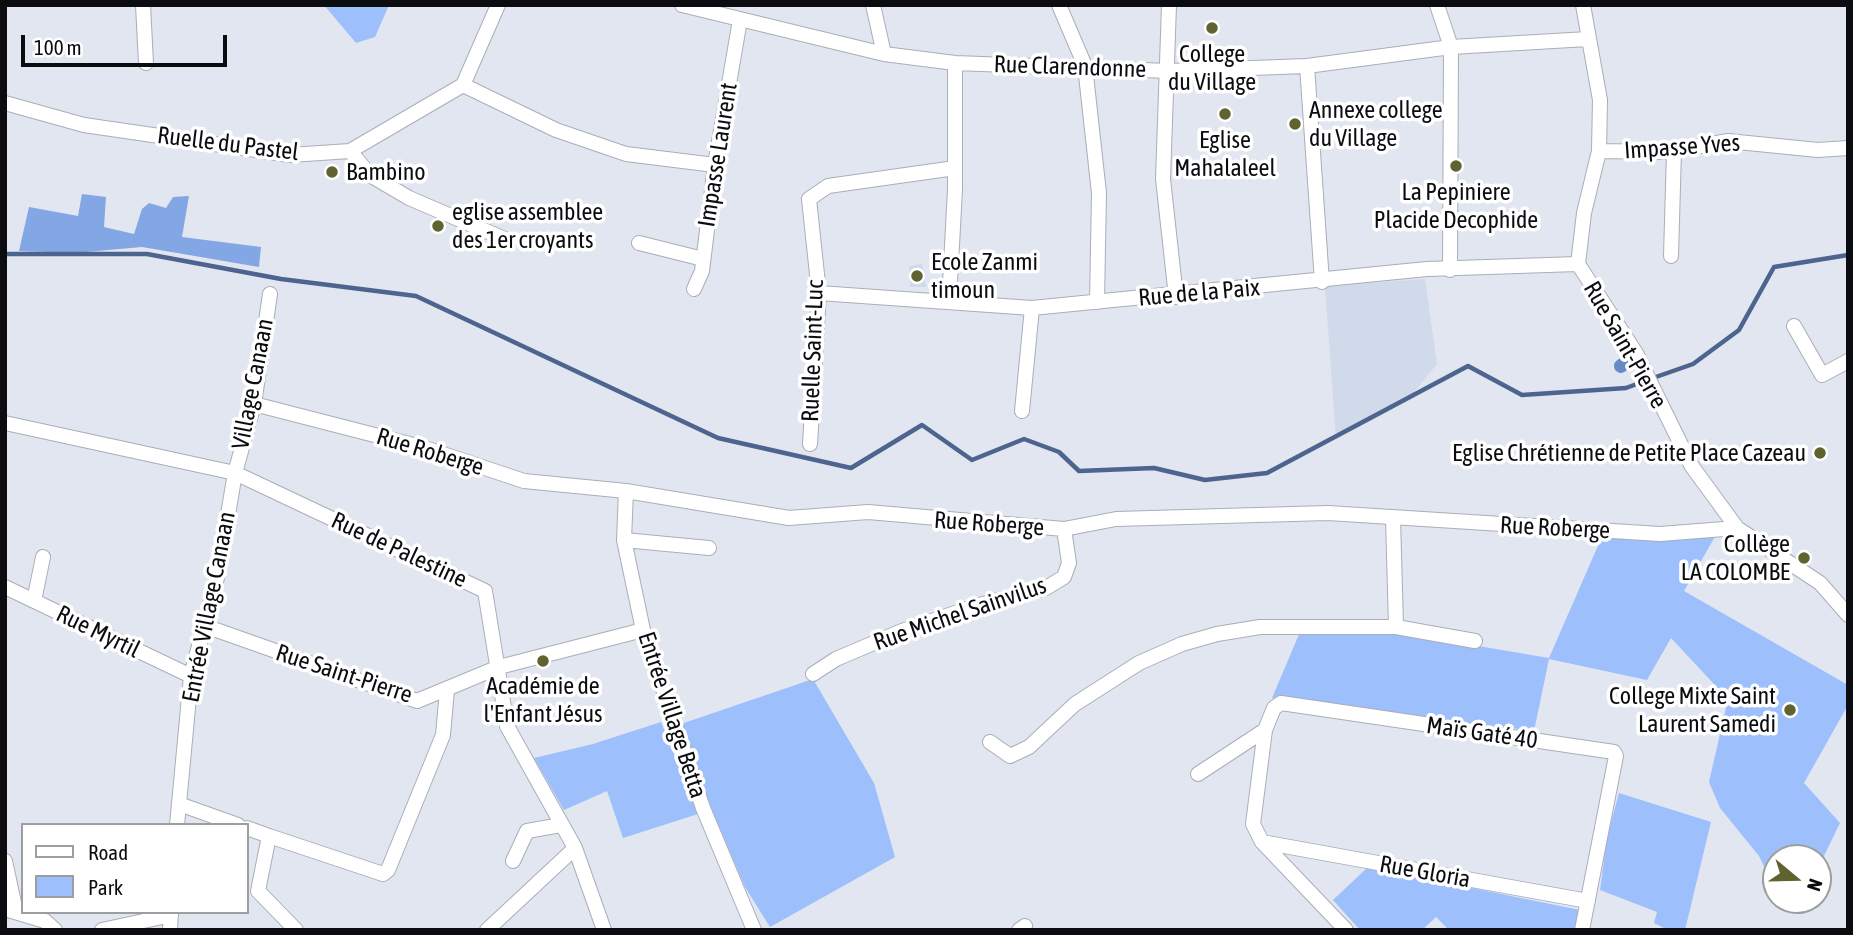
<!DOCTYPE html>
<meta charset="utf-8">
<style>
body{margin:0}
#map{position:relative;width:1853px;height:935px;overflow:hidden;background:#e1e6f0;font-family:"Asap Condensed",sans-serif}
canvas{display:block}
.frame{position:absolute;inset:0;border:7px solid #0b0c0f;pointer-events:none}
.legend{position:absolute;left:21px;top:823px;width:228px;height:91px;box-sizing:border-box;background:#fff;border:2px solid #9d9e9f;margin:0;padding:9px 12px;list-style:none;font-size:21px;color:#0b0c0f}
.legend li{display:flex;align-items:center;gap:14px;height:35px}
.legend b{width:35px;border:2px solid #9d9e9f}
.north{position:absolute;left:1762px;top:844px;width:70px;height:70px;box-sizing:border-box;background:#fff;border:2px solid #9d9e9f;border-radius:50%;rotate:109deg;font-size:19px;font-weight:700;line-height:28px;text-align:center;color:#0b0c0f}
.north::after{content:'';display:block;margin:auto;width:24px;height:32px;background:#60622f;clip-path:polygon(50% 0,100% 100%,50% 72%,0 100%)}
.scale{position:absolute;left:21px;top:35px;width:206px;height:32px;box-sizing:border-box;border:4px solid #0b0c0f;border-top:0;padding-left:9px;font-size:21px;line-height:24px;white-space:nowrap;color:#0b0c0f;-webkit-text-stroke:5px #fff;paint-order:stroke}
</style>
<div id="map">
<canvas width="1853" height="935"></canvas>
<div class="frame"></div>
<ul class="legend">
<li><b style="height:9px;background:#fff"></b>Road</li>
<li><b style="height:19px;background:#9dbffb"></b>Park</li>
</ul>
<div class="north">N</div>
<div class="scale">100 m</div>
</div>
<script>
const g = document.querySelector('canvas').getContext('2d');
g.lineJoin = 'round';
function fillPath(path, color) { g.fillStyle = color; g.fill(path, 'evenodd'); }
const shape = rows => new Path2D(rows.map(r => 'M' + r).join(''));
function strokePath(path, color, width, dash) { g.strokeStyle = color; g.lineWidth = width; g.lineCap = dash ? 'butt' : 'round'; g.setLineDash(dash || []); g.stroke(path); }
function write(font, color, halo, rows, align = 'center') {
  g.font = font + ' "Asap Condensed",sans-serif'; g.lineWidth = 7; g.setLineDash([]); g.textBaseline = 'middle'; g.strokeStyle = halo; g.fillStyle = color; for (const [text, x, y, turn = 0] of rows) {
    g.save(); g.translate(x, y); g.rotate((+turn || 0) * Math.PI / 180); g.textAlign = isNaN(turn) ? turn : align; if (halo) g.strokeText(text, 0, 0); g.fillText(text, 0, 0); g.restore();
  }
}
fillPath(shape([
 [922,264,926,287,910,287,909,266],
 [1425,279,1437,364,1406,402,1336,439,1325,286]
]), '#d1daea');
fillPath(shape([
 [324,5,389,5,375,37,356,43],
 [1604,532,1717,533,1684,591,1848,685,1848,705,1804,783,1840,823,1818,868,1818,858,1776,858,1776,891,1759,856,1720,808,1709,782,1728,699,1671,638,1647,680,1549,659,1534,731,1272,698,1300,632,1401,633,1549,658],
 [813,679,874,783,895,857,770,927,745,887,697,775,681,724],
 [661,722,698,814,623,838,607,791,564,810,534,758,593,744],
 [1619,793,1711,822,1685,930,1668,930,1654,923,1657,912,1600,890,1607,838],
 [1368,867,1580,910,1576,930,1449,930,1436,917,1422,930,1360,930,1333,900]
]), '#9dbffb');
fillPath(shape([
 [82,194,106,197,104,227,134,234,142,209,149,203,166,208,173,197,189,196,182,237,261,247,259,267,142,247,75,253,19,251,29,207,78,216]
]), '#83a6e4');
strokePath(shape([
 [5,254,147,254,281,279,416,296,718,438,851,468,922,425,972,460,1024,439,1059,452,1079,471,1154,468,1205,480,1267,473,1468,366,1522,395,1626,388,1645,381],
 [1653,378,1693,364,1739,330,1774,267,1848,255]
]), '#4c648e', 4.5);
strokePath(shape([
 [1621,366,1633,357]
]), '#688ac5', 14);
const minor = shape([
 [143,5,146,63],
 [682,5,884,54,955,63,1169,71,1307,66,1451,47,1588,39],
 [873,5,884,54],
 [1059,5,1085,66,1099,193,1097,302],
 [1169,5,1163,179,1176,297],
 [1437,5,1451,47,1450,270],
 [1583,5,1600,100,1599,151,1584,213,1578,264,1636,353,1691,465,1737,528,1820,583,1848,615],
 [1307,66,1322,282],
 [463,85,498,5],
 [5,103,84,125,290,155,350,151,463,85,556,130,626,154,715,165],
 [350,151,370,175,409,198,507,240],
 [1599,151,1666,152,1728,141,1818,150,1848,148],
 [639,243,703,259],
 [1671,256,1674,151],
 [694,289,702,271,715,165,740,20],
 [819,293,1032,308,1427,269,1578,264],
 [949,302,955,189,955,63],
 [1794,326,1822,375,1848,361],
 [254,404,425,448,524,481,626,491,789,518,868,512,1064,529,1116,519,1328,513,1660,534,1737,528],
 [1022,411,1032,308],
 [5,423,235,473,485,591,507,726,575,848,604,930],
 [810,444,819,293,809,199,828,186,955,168],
 [626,491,624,540,643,630,703,808,754,930],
 [1393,518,1396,627,1475,641],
 [624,540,709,548],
 [5,587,191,676],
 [34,601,43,557],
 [205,626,417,701,499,667,643,630],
 [813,674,836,659,902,631,979,605,1046,588,1064,577,1069,563,1064,529],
 [1265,730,1253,824,1262,842,1346,930],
 [990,742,1010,756,1029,747,1075,704,1139,663,1182,644,1217,634,1260,627,1396,627],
 [1198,774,1265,730,1274,708,1281,703,1614,752,1616,756,1582,930],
 [179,804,238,825],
 [177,825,191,676,218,574,235,473,254,404,270,294],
 [247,828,269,836,258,891,296,930],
 [269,836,383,874,388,870,443,735,447,690],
 [1262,842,1588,901],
 [5,861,16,912],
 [513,861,527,831,561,825],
 [5,909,45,921,55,930],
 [102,930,171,915],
 [170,930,171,912],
 [487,930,575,848],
 [1019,930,1025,926]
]);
strokePath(minor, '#a9aeb7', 16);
strokePath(minor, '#fff', 14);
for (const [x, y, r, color] of [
 [1212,28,7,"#60622f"],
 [1225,114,7,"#60622f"],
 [1295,124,7,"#60622f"],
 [1456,166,7,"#60622f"],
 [332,172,7,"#60622f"],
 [438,226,7,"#60622f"],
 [917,276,7,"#60622f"],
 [1820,453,7,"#60622f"],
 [1804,558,7,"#60622f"],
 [543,661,7,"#60622f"],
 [1790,710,7,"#60622f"]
]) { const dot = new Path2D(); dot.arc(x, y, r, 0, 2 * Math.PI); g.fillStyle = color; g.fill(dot); strokePath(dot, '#fff', 2.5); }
write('24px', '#0b0c0f', '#fff', [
 ["College",1212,54],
 ["du Village",1212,82],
 ["Annexe college",1309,110,"left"],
 ["du Village",1309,138,"left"],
 ["Eglise",1225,140],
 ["Mahalaleel",1225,168],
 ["Bambino",346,172,"left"],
 ["La Pepiniere",1456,192],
 ["Placide Decophide",1456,220],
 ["eglise assemblee",452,212,"left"],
 ["des 1er croyants",452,240,"left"],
 ["Ecole Zanmi",931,262,"left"],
 ["timoun",931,290,"left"],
 ["Eglise Chrétienne de Petite Place Cazeau",1806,453,"right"],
 ["Collège",1790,544,"right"],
 ["LA COLOMBE",1790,572,"right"],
 ["Académie de",543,686],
 ["l'Enfant Jésus",543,714],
 ["College Mixte Saint",1776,696,"right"],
 ["Laurent Samedi",1776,724,"right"]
]);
write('24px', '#0b0c0f', '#fff', [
 ["Rue Clarendonne",1070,67,2],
 ["Ruelle du Pastel",228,144,7],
 ["Impasse Yves",1682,147,-4],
 ["Impasse Laurent",718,155,-81],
 ["Rue de la Paix",1199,293,-5],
 ["Rue Saint-Pierre",1625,345,60],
 ["Ruelle Saint-Luc",813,351,-88],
 ["Village Canaan",253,384,-79],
 ["Rue Roberge",430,452,17],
 ["Rue Roberge",989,524,4],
 ["Rue Roberge",1555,528,3],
 ["Rue de Palestine",399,550,25],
 ["Entrée Village Canaan",209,607,-79],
 ["Rue Michel Sainvilus",960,614,-19],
 ["Rue Myrtil",98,632,26],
 ["Rue Saint-Pierre",344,674,18],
 ["Entrée Village Betta",672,715,72],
 ["Maïs Gaté 40",1482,733,8],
 ["Rue Gloria",1425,872,10]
]);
</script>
